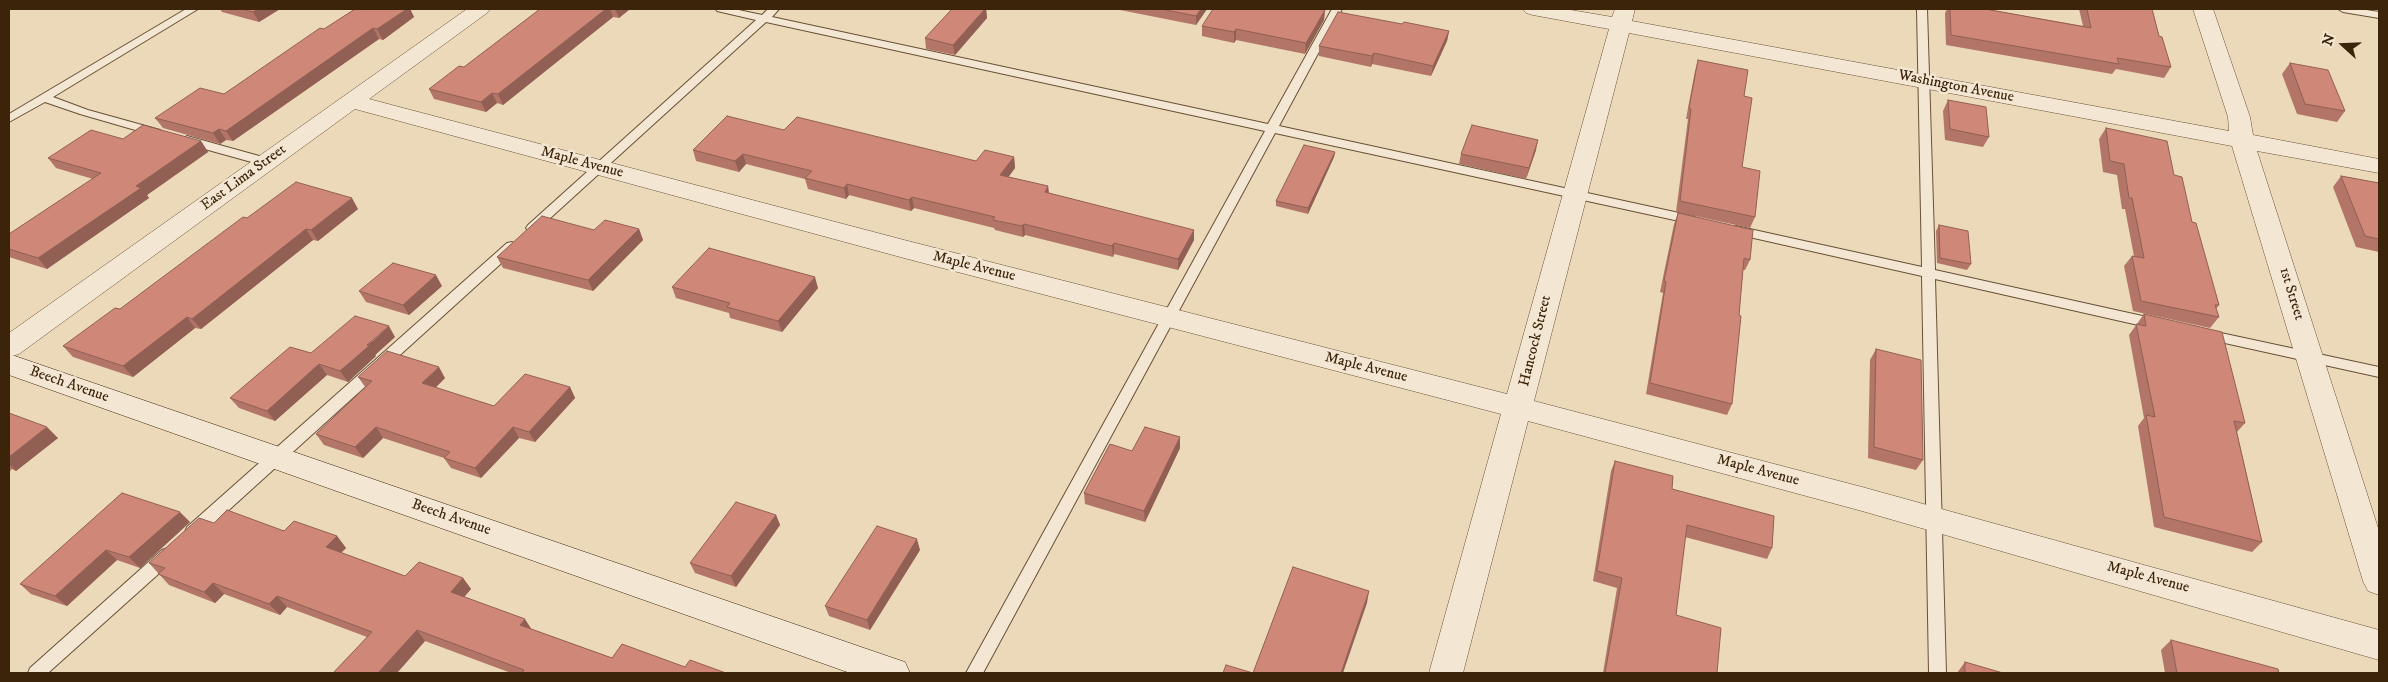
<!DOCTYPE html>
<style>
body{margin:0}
#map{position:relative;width:2388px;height:682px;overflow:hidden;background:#ecd9ba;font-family:"IM FELL DW Pica",serif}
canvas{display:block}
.frame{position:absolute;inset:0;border:10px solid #3c240a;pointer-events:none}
.north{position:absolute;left:2318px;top:20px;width:50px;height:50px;-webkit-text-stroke:4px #f3e6d2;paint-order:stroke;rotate:290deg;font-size:14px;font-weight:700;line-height:20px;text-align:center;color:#3c240a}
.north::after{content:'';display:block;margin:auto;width:18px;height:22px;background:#3c240a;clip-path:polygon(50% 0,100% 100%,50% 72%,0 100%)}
</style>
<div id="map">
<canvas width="2388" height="682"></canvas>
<div class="frame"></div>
<div class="north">N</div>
</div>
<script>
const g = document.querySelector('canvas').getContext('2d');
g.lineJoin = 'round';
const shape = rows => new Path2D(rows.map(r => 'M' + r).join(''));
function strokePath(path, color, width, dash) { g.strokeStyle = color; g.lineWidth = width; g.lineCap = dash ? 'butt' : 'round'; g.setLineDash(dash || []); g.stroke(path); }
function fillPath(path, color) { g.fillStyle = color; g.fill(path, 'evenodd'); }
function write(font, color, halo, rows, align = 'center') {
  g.font = font + ' "IM FELL DW Pica",serif'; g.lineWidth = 5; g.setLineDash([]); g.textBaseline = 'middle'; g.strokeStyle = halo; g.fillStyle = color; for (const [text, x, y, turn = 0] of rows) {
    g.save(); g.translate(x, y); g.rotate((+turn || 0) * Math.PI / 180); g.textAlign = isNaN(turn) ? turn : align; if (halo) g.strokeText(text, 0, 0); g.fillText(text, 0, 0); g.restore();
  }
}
const lane = shape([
 [186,9,198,9,53,97,88,110,160,130,162,132,160,134,156,136,80,114,45,102,9,122,9,114,186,9],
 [716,9,734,9,762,15,768,9,779,9,772,17,1268,124,1332,9,1342,9,1279,126,1693,216,1699,220,1693,224,1275,133,983,673,966,673,1265,131,766,22,536,231,528,231,526,228,528,225,756,20,717,11,716,9],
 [1917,9,1927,9,1935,270,2156,319,2163,324,2156,329,1935,279,1946,673,1929,673,1922,276,1736,234,1730,230,1736,226,1922,267,1917,9],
 [2338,9,2360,9,2379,12,2379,18,2343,12,2338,9],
 [187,136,270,159,272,162,266,166,183,143,181,140,187,136],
 [512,242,518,246,517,249,199,537,193,538,187,537,185,532,187,527,507,243,512,242],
 [2207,330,2379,367,2379,377,2202,338,2200,335,2202,332,2207,330],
 [168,548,174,550,176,555,174,560,48,673,28,673,30,668,162,550,168,548]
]);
const street = shape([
 [467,9,490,9,487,13,369,99,904,240,1507,394,1609,29,1533,15,1526,13,1523,9,1565,9,1612,17,1615,9,1635,9,1632,21,2229,131,2228,117,2193,9,2213,9,2250,117,2253,135,2379,159,2379,173,2257,151,2379,531,2379,595,2368,591,2363,581,2232,146,1629,33,1534,401,1862,487,2379,630,2379,660,1862,511,1528,421,1463,673,1429,673,1501,414,904,258,355,109,19,354,9,357,9,333,467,9]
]);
const secondary = shape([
 [9,354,893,658,905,662,910,673,850,673,9,375,9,354]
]);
strokePath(lane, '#685136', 2);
strokePath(street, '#685136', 1);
strokePath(secondary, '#3c240a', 1);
fillPath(lane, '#f3e6d2');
fillPath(street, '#f3e6d2');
fillPath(secondary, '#f3e6d2');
fillPath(shape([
 [220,9,280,9,259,22,222,12],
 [355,9,410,9,414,17,383,40,379,39,233,141,226,140,220,144,163,128,155,118,224,94],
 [540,9,630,9,619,18,613,17,503,105,497,103,486,112,434,99,429,89,464,67],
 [952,9,986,9,987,18,955,55,926,49,925,38],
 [1115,9,1207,9,1196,25],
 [1947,9,1985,9,2083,26,2079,9,2152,9,2159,36,2171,67,2164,78,2116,69,2112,74,1946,45,1945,13],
 [1325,10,1324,20,1305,54,1236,40,1234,43,1202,36,1202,26],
 [1402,24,1449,31,1447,41,1431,76,1372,64,1371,67,1319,56,1319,46],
 [1698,60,1744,96,1742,167,1755,217,1750,228,1676,212,1688,119,1686,119,1695,71],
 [2290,63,2345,111,2337,122,2297,114,2282,74],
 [1948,100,1989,137,1983,147,1945,140,1943,111],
 [2106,128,2174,175,2192,222,2219,305,2216,309,2219,317,2210,328,2133,311,2124,266,2132,256,2134,256,2125,209,2122,209,2117,175,2103,172,2099,139],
 [784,130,976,161,1014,157,1015,168,1008,177,1048,186,1049,193,1194,240,1178,270,1114,254,1113,257,1025,235,1023,237,995,230,994,228,914,208,911,211,849,195,846,199,808,189,805,179,746,164,739,172,696,161,693,150],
 [123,139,201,141,208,152,147,195,149,198,47,269,9,257,9,234,93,179,56,168,48,158],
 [1536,150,1526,179,1459,164,1461,154],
 [1335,152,1334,157,1308,214,1276,206,1276,201],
 [2341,176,2379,183,2379,252,2356,247,2333,187],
 [358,209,318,241,313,240,201,329,195,328,133,377,73,357,63,346,120,309,247,218],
 [1678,213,1750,260,1745,270,1743,270,1739,315,1732,404,1727,415,1646,394,1663,293,1660,292,1674,224],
 [1939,225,1971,264,1967,270,1937,263,1936,231],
 [639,229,643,240,593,291,503,268,497,257,594,230],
 [442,286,409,315,366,302,359,291],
 [672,287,818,288,782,332,730,318,729,313,676,298],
 [2144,314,2245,423,2237,432,2262,542,2252,552,2154,527,2138,426,2144,418,2129,335],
 [395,337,375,355,376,356,348,382,327,375,275,421,239,408,230,398,311,353],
 [1876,349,1923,460,1916,470,1868,458,1870,360],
 [358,377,445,378,435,388,494,406,570,387,575,398,535,442,519,438,481,478,451,468,444,458,383,438,363,458,324,445,316,434,366,388],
 [9,413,58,438,16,471,12,469,9,472],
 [1180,437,1180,448,1145,522,1085,504,1084,493],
 [1615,461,1672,489,1772,548,1767,559,1685,537,1676,615,1717,673,1603,673,1617,588,1593,581,1611,471],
 [122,493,190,522,140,568,117,560,67,606,31,594,20,584],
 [776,515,780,525,736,587,695,573,690,563],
 [214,523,337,536,346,548,341,553,405,576,463,578,471,589,464,597,531,629,612,658,685,667,726,673,511,673,425,641,397,673,333,673,367,637,287,607,280,615,224,594,215,603,169,585,149,563],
 [920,550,870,630,829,616,825,606],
 [2171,640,2279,673,2165,673,2161,650],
 [1965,662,2003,673,1957,673]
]), '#b27567');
fillPath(shape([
 [258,9,280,9,259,22,253,12],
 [407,9,410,9,414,17,383,40,377,29],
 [606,9,610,9,613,17,503,105,498,94],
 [615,9,630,9,619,18],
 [985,9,986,9,987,18,955,55,953,45],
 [1201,9,1207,9,1196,25,1196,16],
 [1325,10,1324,20,1305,54,1306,43],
 [373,28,379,39,233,141,226,131],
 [1236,29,1236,40,1234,43,1234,32],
 [1449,31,1447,41,1431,76,1433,66],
 [1374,53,1372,64,1371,67,1372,56],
 [492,93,497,103,486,112,481,102],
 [219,129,226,140,220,144,213,133],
 [1538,140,1536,150,1526,179,1529,168],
 [201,141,208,152,147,195,149,198,47,269,38,258,136,186],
 [1335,152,1334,157,1308,214,1308,208],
 [743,154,746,164,739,172,735,161],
 [1014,157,1015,168,1002,186,1000,175],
 [847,184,849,195,846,199,844,188],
 [1048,186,1049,197,1045,192],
 [912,197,914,208,911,211,909,200],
 [352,198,358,209,318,241,311,230],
 [1024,224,1025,235,1023,237,1022,226],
 [306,229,313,240,201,329,192,319],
 [639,229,643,240,593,291,588,280],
 [1194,230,1194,240,1178,270,1178,259],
 [1114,243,1114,254,1113,257,1112,246],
 [436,275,442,286,409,315,403,305],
 [815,277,818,288,782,332,778,321],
 [187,317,195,328,133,377,123,366],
 [389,326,395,337,375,355,376,356,348,382,340,371],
 [319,364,327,375,275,421,267,411],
 [439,367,445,378,429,394,422,383],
 [570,387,575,398,535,442,529,432],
 [47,427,58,438,16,471,9,464,9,457],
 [376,427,383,438,363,458,355,447],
 [513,427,519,438,481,478,475,468],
 [1180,437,1180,448,1145,522,1144,511],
 [180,512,190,522,140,568,129,557],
 [776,515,780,525,736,587,731,576],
 [337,536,346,548,335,558,326,547],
 [917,539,920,550,870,630,867,620],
 [106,550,117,560,67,606,55,596],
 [463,578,471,589,459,603,451,592],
 [213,583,224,594,215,603,204,592],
 [1369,591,1367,603,1343,673,1341,673],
 [277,596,287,607,280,615,269,604],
 [525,619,532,630,520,625],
 [417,630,425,641,397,673,378,673]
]), '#915f54');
const building = shape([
 [242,9,258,9,253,12,242,9],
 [355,9,407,9,377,29,373,28,226,131,219,129,213,133,155,118,200,88,224,94,320,28,324,29,355,9],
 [540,9,606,9,498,94,492,93,481,102,429,89,459,66,464,67,540,9],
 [952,9,985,9,953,45,925,38,952,9],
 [1161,9,1201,9,1196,16,1161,9],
 [1213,9,1318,9,1325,10,1306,43,1236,29,1234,32,1202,26,1213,9],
 [1950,9,1985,9,2091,28,2087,9,2152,9,2159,36,2162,37,2171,67,2117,58,2119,64,1951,35,1950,9],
 [1338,12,1402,24,1404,22,1449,31,1433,66,1374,53,1372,56,1319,46,1338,12],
 [1698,60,1748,70,1744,96,1752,98,1742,167,1760,171,1755,217,1680,201,1691,109,1689,108,1698,60],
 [2290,63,2328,70,2345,111,2305,104,2290,63],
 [1948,100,1986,107,1989,137,1950,129,1948,100],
 [727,116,784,130,797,117,976,161,985,150,1014,157,1000,175,1048,186,1045,192,1194,230,1178,259,1114,243,1112,246,1024,224,1022,226,993,220,995,217,912,197,909,200,847,184,844,188,805,178,812,171,743,154,735,161,693,150,727,116],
 [143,125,201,141,136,186,141,188,38,258,9,249,9,234,101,173,48,158,91,130,123,139,143,125],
 [1472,125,1538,140,1529,168,1461,154,1472,125],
 [2106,128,2167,141,2174,175,2182,177,2192,222,2196,223,2219,305,2215,305,2219,317,2141,301,2132,256,2144,258,2132,198,2129,198,2124,164,2110,161,2106,128],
 [1304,145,1335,152,1308,208,1276,201,1304,145],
 [2341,176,2379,183,2379,239,2365,236,2341,176],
 [296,182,352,198,311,230,306,229,192,319,187,317,123,366,63,346,115,308,120,309,243,217,247,218,296,182],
 [1678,213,1753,230,1750,260,1744,258,1739,315,1741,316,1732,404,1650,383,1666,282,1664,281,1678,213],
 [542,216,594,230,605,220,639,229,588,280,497,257,542,216],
 [1939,225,1968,231,1971,264,1940,258,1939,225],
 [709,248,815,277,778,321,727,307,730,303,672,287,709,248],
 [393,263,436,275,403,305,359,291,393,263],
 [2144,314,2222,332,2245,423,2234,421,2262,542,2164,517,2146,415,2155,417,2136,324,2146,326,2144,314],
 [355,316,389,326,367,345,369,346,340,371,319,364,267,411,230,398,290,347,311,353,355,316],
 [1876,349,1921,360,1923,460,1874,447,1876,349],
 [387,351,439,367,422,383,494,406,525,374,570,387,529,432,513,427,475,468,444,458,450,452,376,427,355,447,316,434,372,381,358,377,387,351],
 [9,413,47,427,9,457,9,413],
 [1145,427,1180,437,1144,511,1084,493,1110,444,1132,451,1145,427],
 [1615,461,1673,476,1672,489,1774,516,1772,548,1687,525,1676,615,1721,628,1717,673,1605,673,1622,578,1597,571,1615,461],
 [122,493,180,512,129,557,106,550,55,596,20,584,122,493],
 [736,502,776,515,731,576,690,563,736,502],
 [227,510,284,531,294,521,337,536,326,547,405,576,419,562,463,578,451,592,525,619,520,625,612,658,622,644,685,667,690,660,726,673,522,673,524,670,417,630,378,673,333,673,372,632,277,596,269,604,213,583,204,592,158,574,165,568,149,563,199,518,214,523,227,510],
 [877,526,917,539,867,620,825,606,877,526],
 [1293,567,1369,591,1341,673,1253,673,1293,567],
 [2171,640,2278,669,2279,673,2177,673,2171,640],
 [1965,662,2003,673,1965,673,1965,662],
 [1226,665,1253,673,1223,673,1226,665]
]);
fillPath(building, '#cf8878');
strokePath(building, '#915f54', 1);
write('15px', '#3c240a', '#f3e6d2', [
 ["Washington Avenue",1956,87,11],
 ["Maple Avenue",582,163,15],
 ["East Lima Street",244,178,-36],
 ["Maple Avenue",974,267,14],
 ["1st Street",2291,294,73],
 ["Hancock Street",1536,341,-76],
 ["Maple Avenue",1366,368,14],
 ["Beech Avenue",69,385,19],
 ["Maple Avenue",1758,471,15],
 ["Beech Avenue",451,518,19],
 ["Maple Avenue",2148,578,15]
]);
</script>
